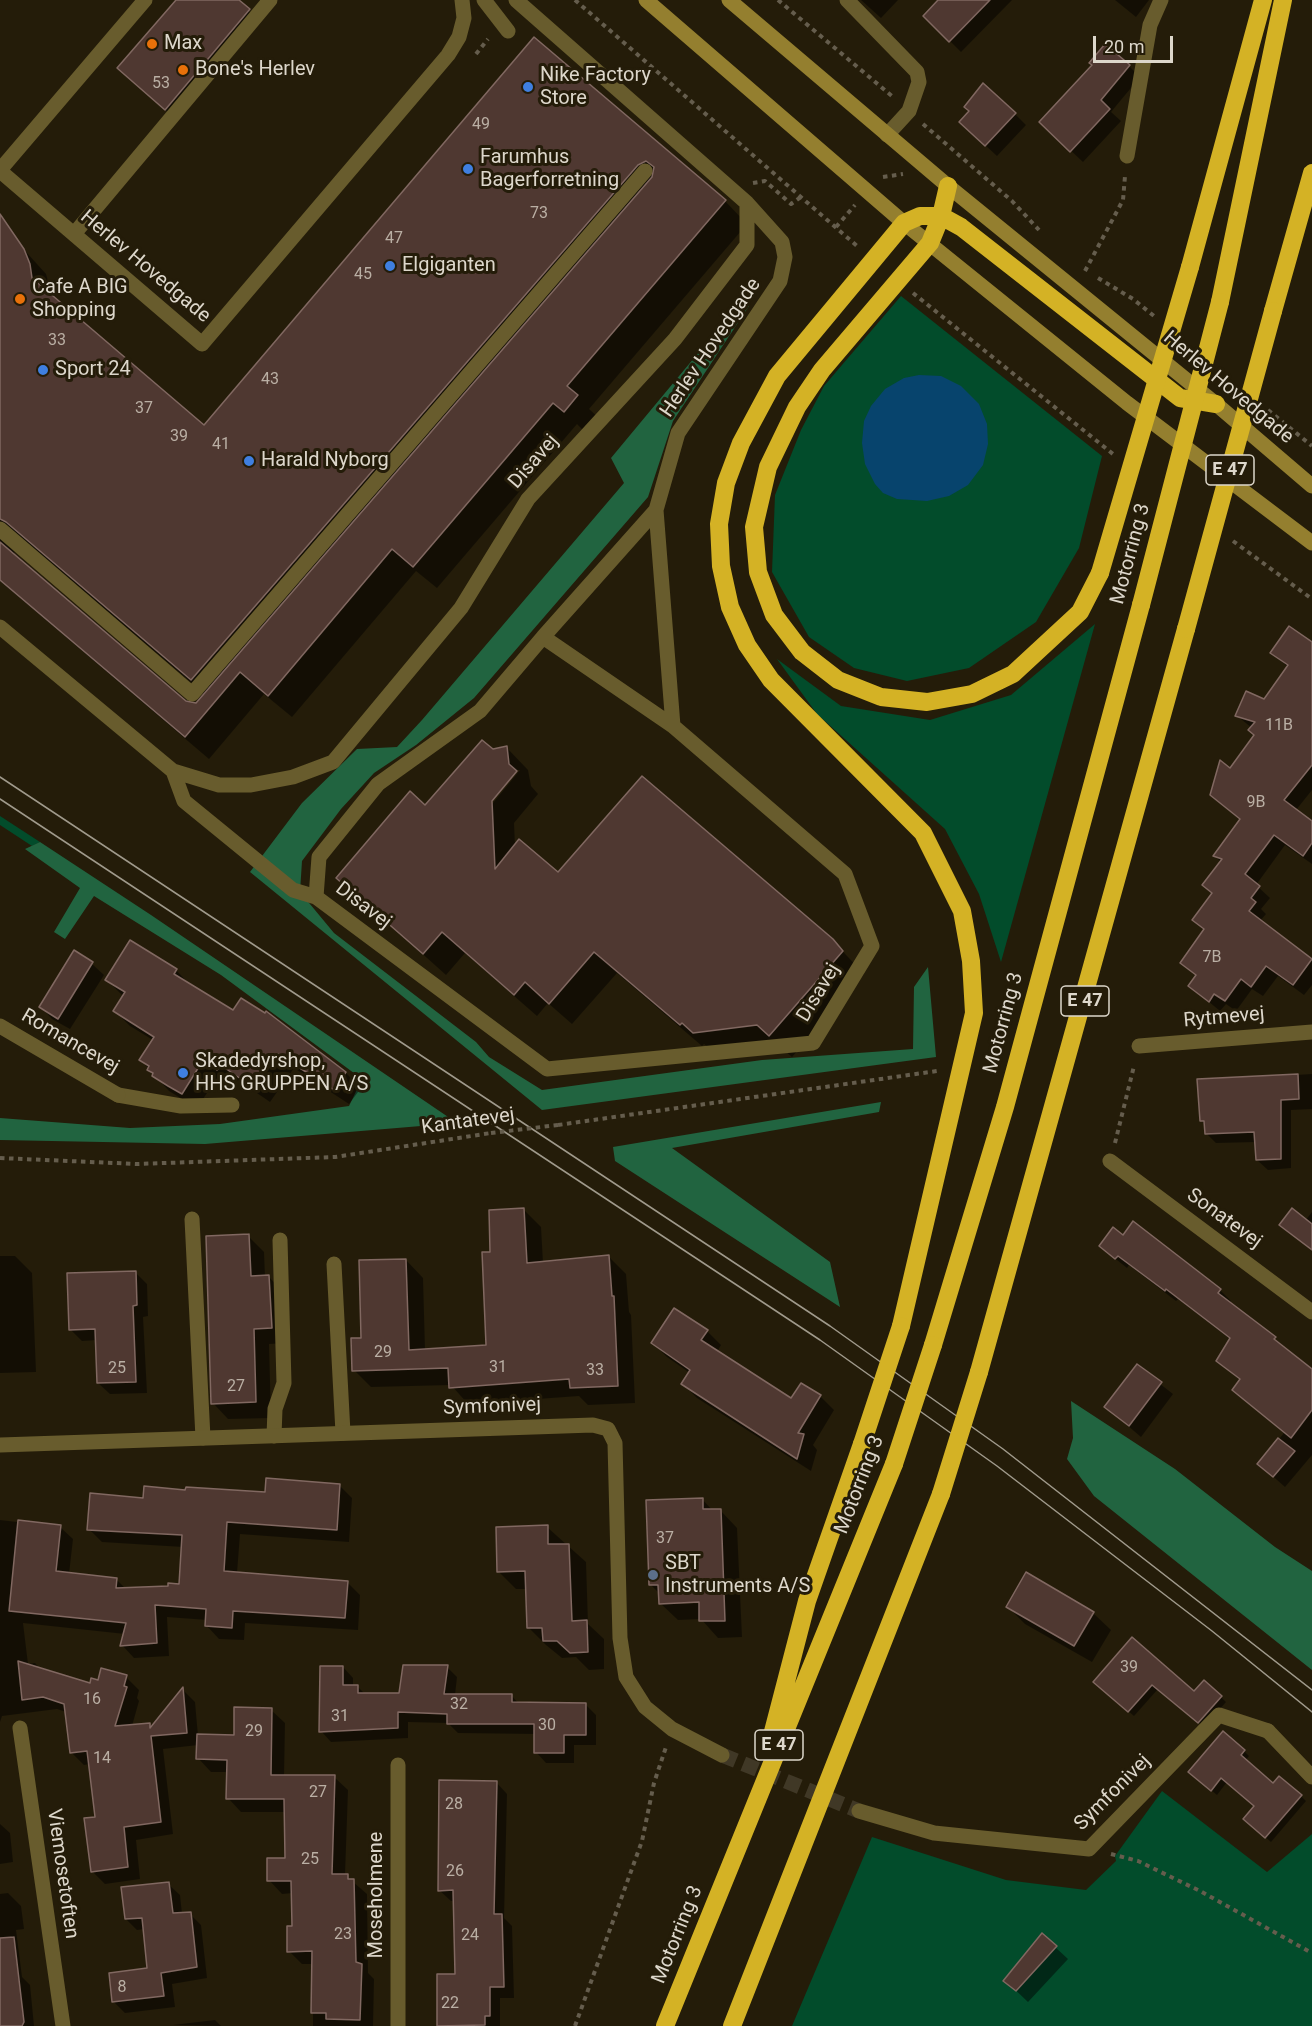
<!DOCTYPE html>
<style>
body{margin:0}
#map{position:relative;width:1312px;height:2026px;overflow:hidden;background:#241c09;font-family:Roboto,sans-serif}
canvas{display:block}
.scale{position:absolute;left:1093px;top:36px;width:80px;height:27px;box-sizing:border-box;border:3px solid #ddd7cb;border-top:0;padding-left:8px;font-size:18px;line-height:21px;white-space:nowrap;color:#ddd7cb;-webkit-text-stroke:4px #241c09;paint-order:stroke}
</style>
<div id="map">
<canvas width="1312" height="2026"></canvas>
<div class="scale">20 m</div>
</div>
<script>
const g = document.querySelector('canvas').getContext('2d');
g.lineJoin = 'round';
function fillPath(path, color) { g.fillStyle = color; g.fill(path, 'evenodd'); }
const shape = rows => new Path2D(rows.map(r => 'M' + r).join(''));
function strokePath(path, color, width, dash) { g.strokeStyle = color; g.lineWidth = width; g.lineCap = dash ? 'butt' : 'round'; g.setLineDash(dash || []); g.stroke(path); }
function write(font, color, halo, rows, align = 'center') {
  g.font = font + ' Roboto,sans-serif'; g.lineWidth = 6; g.setLineDash([]); g.textBaseline = 'middle'; g.strokeStyle = halo; g.fillStyle = color; for (const [text, x, y, turn = 0] of rows) {
    g.save(); g.translate(x, y); g.rotate((+turn || 0) * Math.PI / 180); g.textAlign = isNaN(turn) ? turn : align; if (halo) g.strokeText(text, 0, 0); g.fillText(text, 0, 0); g.restore();
  }
}
fillPath(shape([
 [901,296,1102,456,1079,548,1036,622,969,668,907,681,854,668,809,637,772,572,775,495,801,430,824,386],
 [1095,624,1001,962,979,894,945,829,817,714,777,659,841,706,930,720,1011,695],
 [0,816,40,842,32,846,0,825],
 [1162,1791,1267,1872,1312,1834,1312,2026,792,2026,872,1837,1006,1880,1086,1890,1116,1861,1115,1856]
]), '#024c2b');
fillPath(shape([
 [748,293,749,306,673,421,648,497,474,698,416,745,374,773,341,809,302,861,300,892,334,933,476,1042,489,1057,542,1090,762,1060,913,1049,914,987,928,967,936,1057,542,1110,250,872,302,803,357,749,397,747,422,720,624,483,611,458],
 [40,842,151,915,457,1123,205,1144,0,1140,0,1118,130,1128,220,1124,349,1106,362,1079,221,975,94,896,65,939,54,932,80,888,25,849],
 [881,1102,879,1112,672,1148,830,1262,840,1307,615,1161,613,1147],
 [1071,1401,1175,1469,1275,1547,1312,1571,1312,1670,1094,1496,1067,1459,1073,1438]
]), '#216440');
fillPath(shape([
 [919,375,941,376,961,386,979,404,987,424,988,444,983,465,968,485,949,496,927,501,897,499,883,493,875,484,865,464,862,443,864,421,871,406,885,389,904,378]
]), '#07446d');
fillPath(shape([
 [178,0,237,0,260,22,177,120,119,68],
 [861,0,898,0,881,18],
 [940,0,1012,0,961,52,925,16],
 [1115,0,1149,0,1136,17],
 [534,39,725,201,747,224,589,409,600,419,587,434,577,424,437,588,416,571,292,717,264,694,209,759,0,581,0,228,8,232,46,274,53,299,204,427],
 [25,542,205,694,196,705,185,703,14,554,16,545],
 [1129,66,1140,77,1111,112,1121,121,1083,162,1052,133],
 [971,111,1015,114,1026,125,997,156,972,133],
 [1312,644,1312,790,1296,810,1312,822,1312,864,1285,845,1256,885,1270,898,1261,909,1266,914,1260,921,1312,959,1312,985,1304,995,1278,976,1263,996,1252,989,1236,1011,1226,1004,1220,1011,1190,986,1197,976,1182,962,1205,931,1194,920,1213,894,1204,885,1221,862,1215,856,1241,820,1223,805,1231,770,1255,736,1252,728,1236,715,1264,701,1288,667,1272,653],
 [506,747,528,770,531,786,538,794,514,823,515,846,558,874,832,940,864,974,792,1057,781,1047,717,1054,704,1044,702,1046,617,973,572,1024,548,1003,537,1016,465,953,446,975,338,878,493,751],
 [516,770,520,770,489,808,486,806],
 [74,953,92,964,104,975,70,1029,52,1019,41,1007],
 [176,970,191,986,234,1012,267,1013,346,1073,361,1088,349,1104,294,1068,270,1102,238,1080,233,1084,221,1072,197,1108,169,1091,141,1060,153,1040,130,1026,115,1011,124,997,107,980],
 [1312,1074,1312,1109,1291,1110,1291,1168,1268,1170,1257,1160,1256,1142,1216,1143,1206,1133,1206,1125,1201,1120,1199,1081],
 [524,1210,541,1227,543,1263,609,1257,626,1274,629,1312,631,1315,635,1403,588,1405,579,1396,468,1404,451,1385,371,1387,354,1370,363,1339,406,1260,423,1278,425,1350,487,1346,492,1253],
 [1312,1212,1312,1250,1281,1224,1305,1221],
 [248,1236,264,1252,265,1277,269,1277,284,1293,287,1343,269,1344,271,1418,228,1419,213,1403],
 [1123,1237,1220,1290,1231,1301,1229,1303,1312,1371,1312,1455,1285,1487,1259,1464,1284,1433,1233,1390,1241,1381,1218,1361,1230,1339,1178,1299,1176,1301,1129,1265,1127,1268,1112,1256],
 [0,1256,15,1256,32,1273,36,1372,0,1373],
 [136,1273,147,1284,148,1316,143,1317,147,1393,110,1394,98,1383,97,1340,82,1341,71,1330],
 [707,1331,721,1345,717,1352,792,1400,820,1396,834,1410,813,1445,817,1450,811,1471,697,1398,683,1384,690,1373,667,1357,653,1343],
 [1137,1366,1173,1394,1141,1437,1106,1407],
 [339,1485,352,1498,349,1542,240,1534,237,1573,347,1582,360,1595,358,1630,245,1623,244,1640,219,1639,207,1626,207,1620,167,1617,169,1656,134,1658,122,1645,125,1634,23,1623,28,1664,35,1663,41,1670,91,1685,126,1677,139,1690,137,1698,139,1701,132,1726,149,1725,152,1728,183,1690,195,1702,198,1736,236,1736,271,1710,285,1723,284,1776,334,1777,348,1790,345,1875,367,1894,368,1973,374,1979,373,2026,313,2026,313,1964,302,1964,289,1951,294,1927,293,1893,282,1894,269,1880,287,1859,286,1812,241,1812,228,1798,228,1772,211,1772,198,1758,198,1745,163,1749,173,1834,136,1840,140,1879,105,1884,92,1871,97,1818,90,1764,84,1765,71,1752,66,1712,57,1709,2,1716,0,1722,0,1520,60,1527,73,1539,69,1574,116,1579,126,1589,180,1585,183,1547,102,1542,89,1529,144,1499,187,1492,266,1494],
 [702,1499,713,1511,720,1510,737,1528,742,1637,718,1638,701,1619,678,1620,660,1603,660,1594,651,1585],
 [706,1600,706,1603,675,1604,675,1601],
 [547,1527,586,1562,588,1624,604,1639,604,1669,589,1670,576,1657,562,1658,546,1645,529,1628,527,1589,516,1589,499,1572],
 [1008,1607,1093,1613,1111,1630,1092,1662,1025,1624],
 [1132,1639,1195,1693,1221,1697,1226,1702,1204,1727,1158,1689,1134,1716,1100,1687],
 [343,1667,353,1678,353,1686,357,1686,366,1695,400,1695,447,1667,457,1677,455,1695,511,1695,519,1704,585,1704,596,1715,596,1745,574,1745,574,1763,546,1763,536,1752,536,1734,458,1733,448,1723,408,1722,408,1738,331,1742,321,1731],
 [1244,1751,1249,1756,1245,1761,1273,1785,1301,1796,1306,1801,1271,1842,1250,1824,1256,1806,1227,1782,1217,1795,1195,1777],
 [496,1782,507,1794,504,1918,512,1926,514,1998,500,1998,500,2026,438,2026,438,1975,456,1976,455,1901,451,1901,439,1890],
 [0,1824,10,1833,13,1862,0,1864],
 [168,1884,180,1895,182,1914,190,1914,201,1925,207,1978,172,1984,175,2007,125,2013,114,2002,149,1970,145,1929,137,1930,126,1919],
 [8,1893,21,1906,24,1929,16,1930,22,1977,30,1985,34,2026,0,2026,0,1894],
 [1042,1935,1068,1959,1028,2002,1005,1980],
 [215,2020,221,2026,173,2025]
]), '#0007');
const building = shape([
 [176,0,239,0,250,9,165,110,117,68,176,0],
 [938,0,990,0,949,42,923,16,938,0],
 [534,37,726,200,567,386,578,395,564,412,553,403,413,567,392,549,268,696,240,672,185,737,0,580,0,542,186,701,196,703,652,177,654,167,646,161,638,165,191,680,6,522,0,519,0,214,24,249,30,264,32,278,204,425,534,37],
 [1105,44,1130,65,1101,100,1110,109,1070,152,1039,122,1092,65,1089,63,1105,44],
 [983,83,1016,113,985,146,959,122,969,111,964,107,983,83],
 [1289,626,1312,642,1312,765,1284,800,1312,821,1312,843,1303,856,1274,835,1245,874,1260,886,1251,898,1256,902,1249,911,1312,959,1293,985,1266,966,1251,987,1241,979,1225,1001,1214,994,1209,1002,1188,986,1196,975,1180,963,1204,929,1192,920,1212,893,1202,885,1222,859,1213,856,1240,819,1210,795,1220,760,1230,768,1254,735,1248,730,1255,722,1235,716,1246,691,1264,699,1288,665,1270,653,1289,626],
 [482,740,493,749,507,746,509,764,517,771,492,801,495,869,519,839,558,872,642,776,833,939,843,951,769,1036,757,1025,693,1033,682,1023,680,1025,594,952,549,1004,525,982,514,995,442,932,423,954,336,878,410,791,425,805,482,740],
 [130,940,177,969,174,974,233,1010,241,998,265,1013,266,1011,346,1072,334,1090,278,1054,254,1088,222,1066,217,1070,205,1057,182,1094,168,1086,152,1076,153,1073,147,1070,149,1066,139,1060,154,1037,113,1011,125,992,105,980,130,940],
 [74,950,93,962,58,1019,39,1007,74,950],
 [1298,1074,1299,1099,1281,1100,1281,1159,1256,1160,1254,1132,1205,1134,1204,1121,1200,1121,1197,1079,1298,1074],
 [524,1208,527,1263,609,1255,612,1296,614,1296,618,1386,570,1388,569,1379,449,1388,448,1368,352,1371,351,1338,361,1338,359,1260,406,1259,409,1350,486,1345,482,1252,490,1252,489,1210,524,1208],
 [1292,1208,1312,1224,1312,1250,1279,1225,1292,1208],
 [1133,1221,1221,1289,1218,1293,1276,1337,1274,1339,1312,1369,1312,1410,1291,1438,1232,1390,1240,1379,1216,1361,1230,1338,1166,1289,1165,1291,1118,1256,1115,1259,1099,1246,1113,1227,1123,1235,1133,1221],
 [249,1234,251,1276,269,1275,272,1328,254,1329,256,1402,211,1404,206,1236,249,1234],
 [136,1271,137,1305,133,1306,136,1382,97,1383,95,1329,69,1330,67,1273,136,1271],
 [674,1308,708,1330,701,1340,791,1398,801,1383,821,1395,798,1433,804,1434,797,1459,681,1384,690,1370,651,1343,674,1308],
 [1137,1364,1162,1382,1129,1426,1104,1407,1137,1364],
 [1278,1438,1295,1451,1273,1477,1257,1464,1278,1438],
 [266,1478,340,1484,337,1530,227,1522,224,1571,348,1581,345,1618,233,1611,232,1628,205,1626,206,1609,155,1605,157,1643,120,1646,126,1623,9,1611,18,1520,61,1525,56,1571,117,1578,116,1588,168,1586,168,1583,179,1584,182,1535,87,1530,90,1493,143,1498,144,1486,185,1490,186,1487,265,1492,266,1478],
 [703,1498,703,1509,721,1509,725,1621,699,1621,699,1602,659,1604,658,1585,649,1585,646,1500,703,1498],
 [548,1525,548,1544,569,1544,572,1621,587,1620,588,1652,570,1653,557,1641,543,1641,542,1628,527,1628,525,1571,497,1572,496,1527,548,1525],
 [1026,1572,1094,1612,1074,1646,1006,1607,1026,1572],
 [1132,1637,1194,1691,1204,1680,1222,1696,1198,1723,1152,1685,1128,1712,1093,1682,1132,1637],
 [18,1661,90,1683,91,1678,98,1680,101,1668,127,1675,124,1686,127,1687,115,1726,150,1723,150,1728,183,1687,187,1733,151,1736,161,1822,124,1827,128,1867,91,1872,84,1818,95,1817,87,1751,70,1753,64,1704,43,1697,22,1700,18,1661],
 [403,1665,448,1665,444,1694,512,1694,512,1702,586,1703,586,1735,564,1735,564,1753,534,1753,534,1724,447,1724,447,1714,398,1712,398,1728,319,1732,320,1666,343,1666,343,1685,358,1685,358,1693,399,1693,403,1665],
 [234,1707,272,1708,271,1775,335,1775,332,1874,348,1874,348,1879,354,1879,356,1962,362,1964,360,2020,326,2019,326,2013,311,2013,312,1951,287,1952,287,1926,292,1926,291,1881,267,1881,267,1858,285,1858,284,1799,226,1799,227,1760,196,1759,197,1734,234,1735,234,1707],
 [1223,1731,1245,1750,1241,1755,1273,1783,1279,1776,1302,1795,1265,1838,1243,1819,1254,1806,1221,1778,1211,1791,1188,1772,1223,1731],
 [439,1780,497,1781,494,1914,502,1914,504,1987,490,1987,490,2016,485,2016,485,2025,437,2026,437,1974,455,1974,453,1890,438,1891,439,1780],
 [169,1882,173,1913,191,1912,197,1967,161,1973,164,1996,112,2002,109,1973,147,1968,142,1918,125,1919,121,1887,169,1882],
 [1042,1933,1057,1946,1016,1991,1003,1981,1042,1933],
 [14,1937,24,2022,22,2026,0,2026,0,1938,14,1937]
]);
fillPath(building, '#4f3831');
strokePath(building, '#816861', 1.5);
strokePath(shape([
 [722,1755,859,1811]
]), '#403826', 15, [15, 8]);
strokePath(shape([
 [575,0,857,246],
 [778,0,893,97],
 [476,54,488,39],
 [923,124,1012,201,1039,230],
 [883,177,903,174],
 [753,183,765,181,791,204,801,197],
 [836,227,855,205],
 [1085,271,1123,200,1125,176],
 [1098,278,1133,299,1154,316],
 [913,293,1113,454],
 [1268,410,1312,446],
 [1233,541,1312,599],
 [558,1125,937,1071],
 [1115,1143,1134,1066],
 [0,1158,137,1164,335,1157,491,1133],
 [1111,1854,1138,1861,1200,1891,1312,1953],
 [575,2026,642,1841,654,1783,666,1747]
]), '#655d4d', 4, [4.5, 4.5]);
strokePath(shape([
 [484,0,508,31],
 [516,0,747,203,782,242,785,257,780,281,678,433,656,510,673,726],
 [847,0,917,72,919,82,909,111,887,135],
 [1127,156,1150,25,1161,0],
 [0,170,145,0],
 [0,171,202,344,448,55,459,37,464,18,462,0],
 [74,234,270,0],
 [0,529,192,694,645,171],
 [0,627,173,771,219,785,251,785,293,777,333,762,461,608,528,499,675,339,747,245,747,203],
 [543,637,673,726,845,874,872,946,813,1043,547,1069,316,897,319,857,378,784,480,711,543,637],
 [543,637,656,510],
 [173,771,184,801,293,890,316,897],
 [118,1095,181,1106,232,1105],
 [192,1219,203,1438],
 [334,1264,343,1433],
 [274,1436,275,1409,284,1383,280,1240],
 [1268,1731,1312,1777]
]), '#685c2d', 15);
strokePath(shape([
 [0,1026,118,1095],
 [1139,1046,1312,1032],
 [1110,1161,1312,1312],
 [0,1445,593,1425,608,1429,615,1443,620,1638,626,1677,645,1707,672,1729,722,1755],
 [20,1728,63,2026],
 [398,1765,398,2026],
 [859,1811,934,1833,1089,1849,1219,1715,1268,1731]
]), '#685c2d', 15);
strokePath(shape([
 [646,0,904,223,1127,403,1312,543],
 [729,0,948,186,1216,404,1312,486]
]), '#947f2f', 15);
strokePath(shape([
 [948,186,941,216,930,243,822,370,797,407,768,467,754,527,758,572,774,615,802,652,838,680,881,697,927,702,972,694,1013,674,1080,612,1100,573],
 [1190,267,1263,0],
 [1220,302,1283,0],
 [1273,311,1312,173],
 [901,1326,974,1013,971,961,962,911,923,833,771,680,747,645,730,607,721,566,719,524,726,483,741,443,777,376,904,223,920,216,941,216,961,227,1180,398,1216,404],
 [933,1345,1005,1107,1141,605],
 [979,1372,1186,629],
 [770,1743,807,1601,862,1444],
 [665,2026,894,1464],
 [732,2026,941,1494]
]), '#d4b225', 18);
strokePath(shape([
 [0,777,830,1326,1003,1449,1312,1690],
 [0,799,820,1340,997,1466,1212,1631,1312,1712]
]), '#a09a8c', 1.5);
strokePath(shape([
 [491,1133,558,1125]
]), '#655d4d', 4, [4.5, 4.5]);
strokePath(shape([
 [1100,573,1190,267],
 [1141,605,1220,302],
 [1186,629,1273,311],
 [862,1444,901,1326],
 [894,1464,933,1345],
 [941,1494,979,1372]
]), '#d4b225', 18);
for (const [x, y, r, color] of [
 [152,44,6,"#e8710a"],
 [183,70,6,"#e8710a"],
 [528,87,6,"#3f7fe0"],
 [468,169,6,"#3f7fe0"],
 [390,266,6,"#3f7fe0"],
 [20,299,6,"#e8710a"],
 [43,370,6,"#3f7fe0"],
 [249,461,6,"#3f7fe0"],
 [183,1073,6,"#3f7fe0"],
 [653,1575,6,"#5c6f8a"]
]) { const dot = new Path2D(); dot.arc(x, y, r, 0, 2 * Math.PI); g.fillStyle = color; g.fill(dot); strokePath(dot, '#241c09', 2); }
write('16px', '#baafa4', null, [
 ["53",161,84],
 ["49",481,125],
 ["73",539,214],
 ["47",394,239],
 ["45",363,275],
 ["33",57,341],
 ["43",270,380],
 ["37",144,409],
 ["39",179,437],
 ["41",221,445],
 ["11B",1279,726],
 ["9B",1256,803],
 ["7B",1212,958],
 ["29",383,1353],
 ["31",498,1368],
 ["25",117,1369],
 ["33",595,1371],
 ["27",236,1387],
 ["37",665,1539],
 ["39",1129,1668],
 ["16",92,1700],
 ["32",459,1705],
 ["31",340,1717],
 ["30",547,1726],
 ["29",254,1732],
 ["14",102,1759],
 ["27",318,1793],
 ["28",454,1805],
 ["25",310,1860],
 ["26",455,1872],
 ["23",343,1935],
 ["24",470,1936],
 ["8",122,1988],
 ["22",450,2004]
]);
for (const [x, y, w] of [
 [1230,470,48],
 [1085,1001,48],
 [779,1745,48]
]) { const box = new Path2D(); box.roundRect(x - w / 2, y - 15, w, 30, 4.5); g.fillStyle = '#241c09'; g.fill(box); strokePath(box, '#ddd7cb', 1.5); }
write('bold 18px', '#ddd7cb', null, [
 ["E 47",1230,470],
 ["E 47",1085,1001],
 ["E 47",779,1745]
]);
write('20px', '#ddd7cb', '#241c09', [
 ["Max",164,44],
 ["Bone's Herlev",195,70],
 ["Nike Factory",540,76],
 ["Store",540,99],
 ["Farumhus",480,158],
 ["Bagerforretning",480,181],
 ["Elgiganten",402,266],
 ["Cafe A BIG",32,288],
 ["Shopping",32,311],
 ["Sport 24",55,370],
 ["Harald Nyborg",261,461],
 ["Skadedyrshop,",195,1062],
 ["HHS GRUPPEN A/S",195,1085],
 ["SBT",665,1564],
 ["Instruments A/S",665,1587]
], 'left');
write('20px', '#ddd7cb', '#241c09', [
 ["Herlev Hovedgade",145,267,40],
 ["Herlev Hovedgade",711,348,-56],
 ["Herlev Hovedgade",1228,388,40],
 ["Disavej",534,462,-49],
 ["Motorring 3",1131,554,-75],
 ["Disavej",363,906,37],
 ["Disavej",819,993,-59],
 ["Rytmevej",1224,1018,-5],
 ["Motorring 3",1004,1023,-75],
 ["Romancevej",70,1042,30],
 ["Kantatevej",468,1122,-8],
 ["Sonatevej",1224,1219,36],
 ["Symfonivej",492,1407,-2],
 ["Motorring 3",860,1485,-69],
 ["Symfonivej",1113,1793,-45],
 ["Viemosetoften",62,1874,82],
 ["Moseholmene",377,1895,-90],
 ["Motorring 3",678,1935,-68]
]);
</script>
